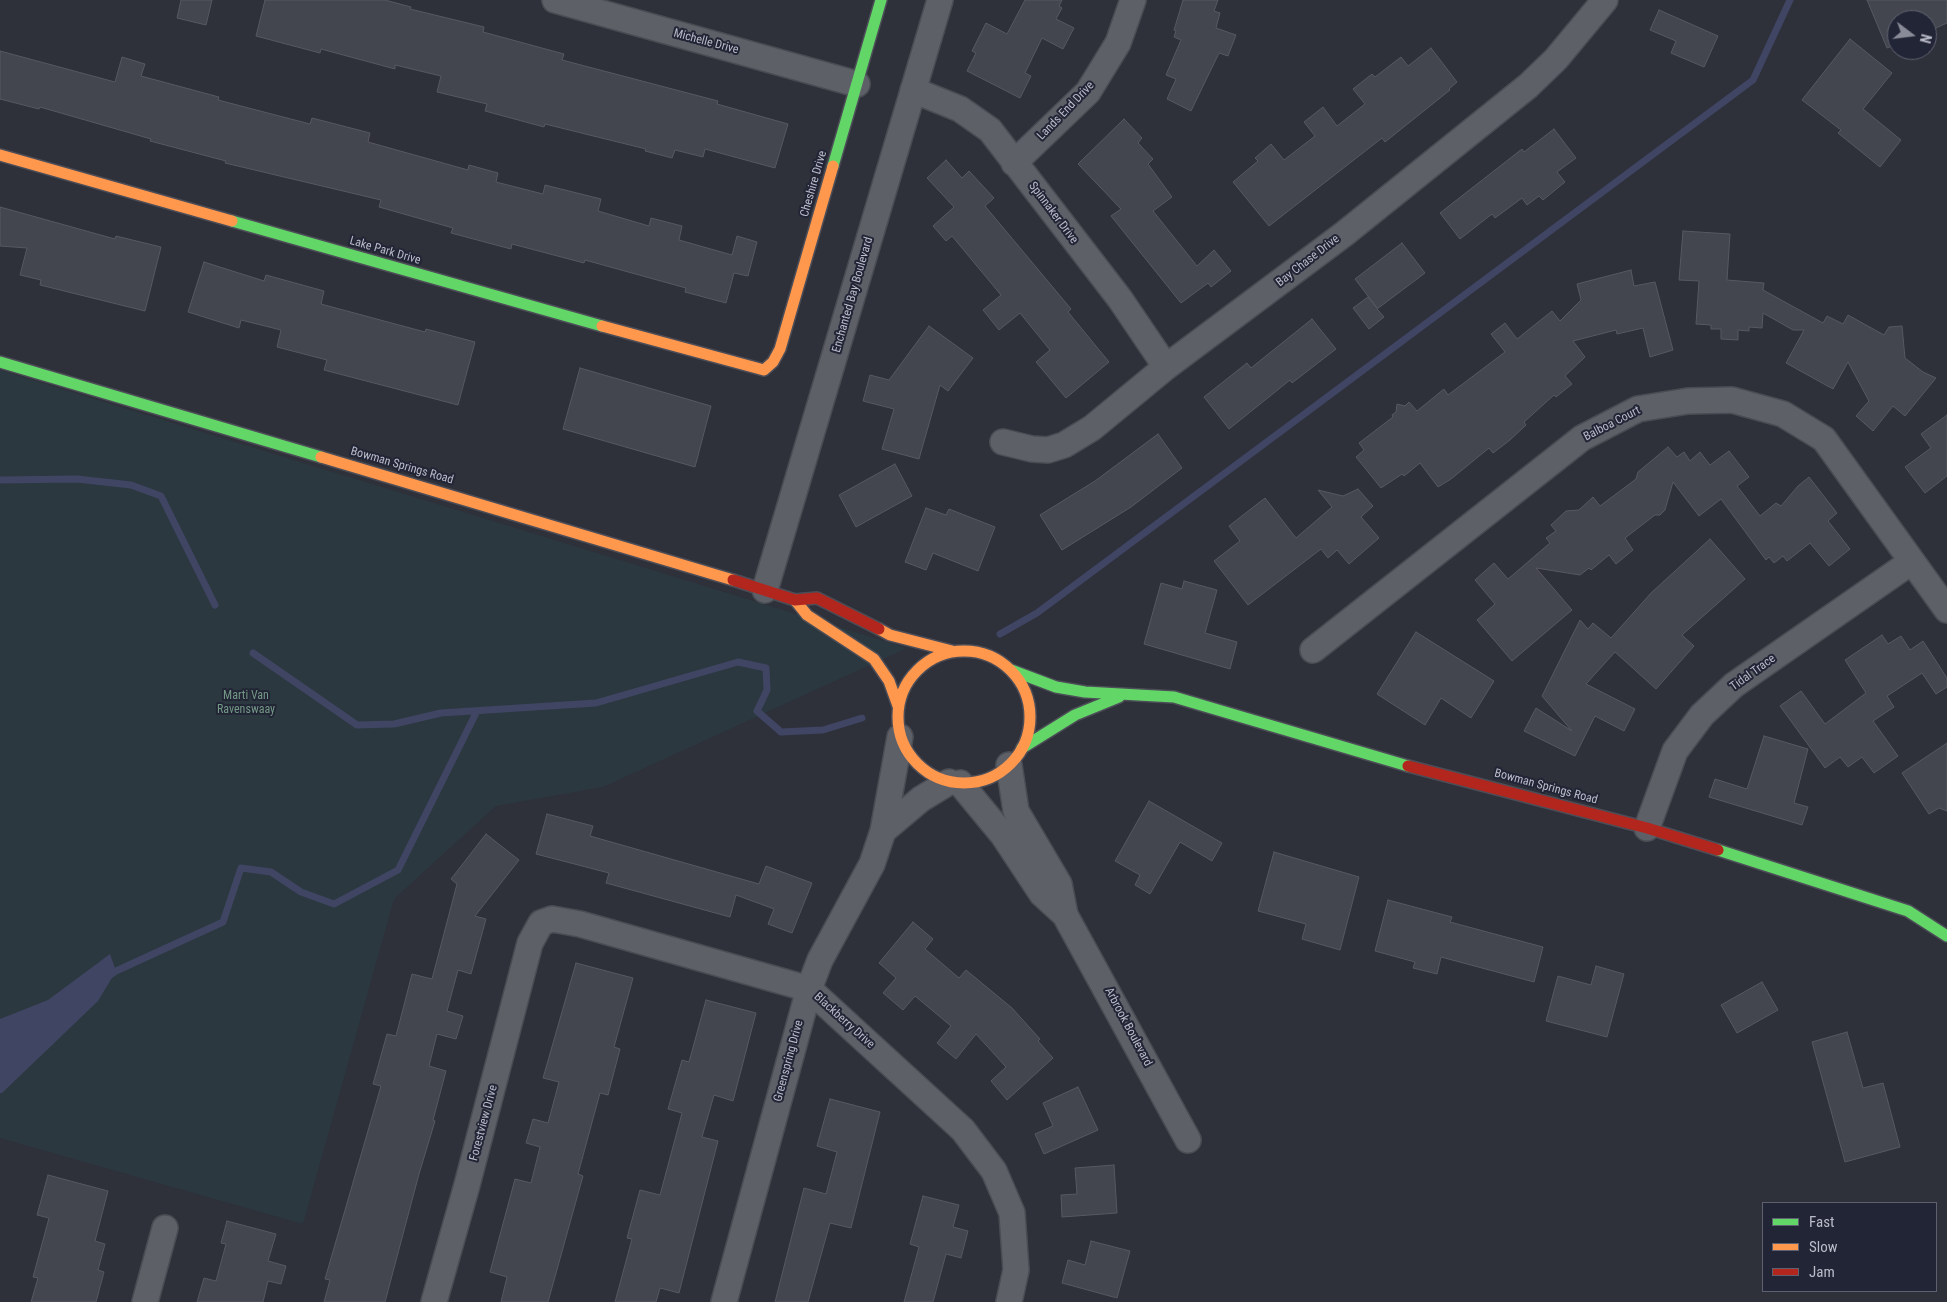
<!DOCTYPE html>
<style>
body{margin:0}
#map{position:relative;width:1947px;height:1302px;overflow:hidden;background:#2e303a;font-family:"Roboto Condensed",sans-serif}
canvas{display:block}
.legend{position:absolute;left:1762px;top:1202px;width:175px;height:90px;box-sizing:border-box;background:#222535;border:1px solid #5f6171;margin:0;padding:6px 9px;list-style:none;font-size:15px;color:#babcca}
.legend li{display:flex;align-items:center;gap:10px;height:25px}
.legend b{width:25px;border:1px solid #5f6171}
.north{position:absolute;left:1887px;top:10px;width:50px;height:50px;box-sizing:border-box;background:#222535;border:1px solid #5f6171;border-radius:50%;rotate:105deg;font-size:14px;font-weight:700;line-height:20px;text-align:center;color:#babcca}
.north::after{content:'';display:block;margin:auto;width:18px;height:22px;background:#898b98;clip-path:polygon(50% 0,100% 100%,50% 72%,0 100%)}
</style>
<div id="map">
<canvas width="1947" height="1302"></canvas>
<ul class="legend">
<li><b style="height:6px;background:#63d668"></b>Fast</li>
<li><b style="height:6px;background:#ff974d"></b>Slow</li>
<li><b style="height:6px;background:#b3261e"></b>Jam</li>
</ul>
<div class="north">N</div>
</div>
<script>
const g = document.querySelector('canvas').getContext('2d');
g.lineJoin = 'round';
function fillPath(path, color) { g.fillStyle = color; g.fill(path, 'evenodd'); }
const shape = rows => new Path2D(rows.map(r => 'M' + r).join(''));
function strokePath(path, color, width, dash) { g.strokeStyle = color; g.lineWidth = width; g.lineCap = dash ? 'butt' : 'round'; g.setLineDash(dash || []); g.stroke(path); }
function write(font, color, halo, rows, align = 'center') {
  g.font = font + ' "Roboto Condensed",sans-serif'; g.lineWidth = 4; g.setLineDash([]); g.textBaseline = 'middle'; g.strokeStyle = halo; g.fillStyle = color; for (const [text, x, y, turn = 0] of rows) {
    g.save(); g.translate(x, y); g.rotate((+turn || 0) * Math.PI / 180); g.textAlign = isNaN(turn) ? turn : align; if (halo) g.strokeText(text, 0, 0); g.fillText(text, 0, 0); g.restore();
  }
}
fillPath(shape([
 [0,370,907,648,603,787,496,806,394,899,303,1224,0,1138]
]), '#2b383f');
fillPath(shape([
 [110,954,116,971,98,1001,2,1093,0,1093,0,1019,48,1000]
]), '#3f4563');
strokePath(shape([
 [0,480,77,479,131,485,161,496,215,605],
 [1000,634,1037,613,1753,80,1790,0],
 [253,653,357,725,394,724,441,713,596,703,738,662,766,668,767,690,757,711,781,732,823,730,862,718],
 [109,976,116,971,223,922,241,868,271,872,301,892,334,904,398,870,477,711]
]), '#3f4563', 7);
const building = shape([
 [181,0,212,0,206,25,177,18,181,0],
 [265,0,385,0,411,7,410,9,484,27,483,32,564,54,562,60,718,101,717,104,788,124,775,168,705,149,703,157,675,150,672,158,645,151,646,149,545,124,544,127,485,111,487,104,437,92,441,76,395,65,395,69,321,49,320,53,256,36,265,0],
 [1025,0,1062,0,1059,6,1062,8,1056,19,1074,28,1063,49,1042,38,1025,73,1031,76,1020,98,967,71,976,53,972,51,986,23,1007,34,1025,0],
 [1183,0,1218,0,1214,11,1220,13,1216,28,1236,35,1228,56,1219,53,1191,111,1167,99,1176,79,1166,75,1181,40,1174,37,1176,31,1174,30,1183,0],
 [1867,0,1947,0,1947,23,1927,32,1927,20,1897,20,1897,44,1887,48,1867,0],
 [1659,10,1718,36,1704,67,1671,53,1676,41,1650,30,1659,10],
 [1850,39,1892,73,1863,109,1901,140,1880,167,1838,133,1841,130,1802,100,1850,39],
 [1431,48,1457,82,1449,89,1450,90,1385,142,1382,138,1269,226,1233,182,1258,161,1255,158,1271,144,1284,160,1315,136,1304,122,1323,107,1337,126,1365,104,1353,89,1372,74,1375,77,1401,57,1408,66,1431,48],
 [0,51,115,82,122,57,145,64,141,76,219,97,218,100,310,124,312,118,370,133,368,142,468,170,469,165,498,173,496,182,543,194,545,185,601,199,598,211,649,226,651,218,682,226,679,240,732,255,737,236,757,242,748,276,734,273,726,303,685,292,686,288,585,260,584,263,512,244,511,249,451,233,453,228,379,207,381,200,225,163,226,161,150,141,151,139,40,107,39,109,0,99,0,51],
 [1124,119,1142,138,1138,143,1153,159,1148,164,1172,197,1153,211,1197,266,1214,250,1231,271,1211,287,1208,283,1181,303,1111,216,1121,209,1078,164,1124,119],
 [1554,129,1576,158,1557,172,1565,182,1543,200,1539,196,1527,205,1522,198,1495,218,1492,214,1460,239,1440,213,1522,149,1524,152,1554,129],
 [946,160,962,178,969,171,994,198,985,206,1071,309,1068,312,1109,362,1066,398,1036,362,1050,350,1020,313,999,330,983,310,1001,295,952,236,946,241,933,226,954,207,927,178,946,160],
 [0,207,115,239,116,236,161,247,145,311,40,285,41,280,20,275,27,248,0,246,0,207],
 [1683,231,1730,234,1727,280,1764,283,1763,290,1823,323,1827,316,1843,324,1848,315,1884,335,1889,327,1902,326,1905,358,1923,372,1936,378,1905,416,1893,406,1873,431,1856,416,1869,401,1848,362,1833,389,1786,363,1804,330,1793,330,1763,313,1762,328,1749,327,1749,331,1738,330,1738,340,1721,339,1721,329,1711,329,1711,325,1696,324,1699,281,1679,280,1683,231],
 [1402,243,1425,273,1377,309,1384,317,1369,329,1353,308,1368,297,1377,308,1355,279,1402,243],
 [204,262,264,281,266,275,324,291,321,304,425,332,426,329,475,342,458,405,324,370,327,360,277,347,281,330,241,320,239,328,188,312,204,262],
 [1631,270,1634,286,1655,282,1673,350,1650,357,1643,328,1617,334,1616,330,1573,341,1585,357,1565,376,1572,384,1556,397,1554,395,1524,422,1526,425,1510,440,1493,453,1489,448,1451,479,1438,487,1420,463,1404,476,1402,474,1381,488,1356,457,1364,450,1359,443,1393,417,1392,415,1396,412,1397,404,1405,406,1409,402,1417,411,1444,389,1448,395,1505,352,1491,334,1505,323,1517,339,1552,311,1560,321,1581,300,1577,284,1631,270],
 [1312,319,1336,349,1292,383,1290,380,1229,429,1204,397,1247,363,1251,368,1312,319],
 [929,326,973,358,948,391,940,385,919,459,882,449,894,409,863,401,870,375,889,380,929,326],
 [580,368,711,406,695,467,563,429,580,368],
 [1947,415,1947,476,1925,493,1905,467,1931,448,1921,434,1947,415],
 [1158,434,1182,468,1131,507,1062,550,1040,515,1095,481,1158,434],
 [1668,447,1677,457,1684,452,1690,461,1700,452,1710,465,1729,451,1749,477,1737,486,1760,516,1776,503,1781,506,1798,486,1809,477,1837,513,1828,521,1850,549,1829,566,1810,543,1787,561,1783,556,1774,563,1769,557,1766,560,1721,499,1699,516,1673,482,1665,510,1660,515,1655,515,1625,538,1633,550,1616,564,1609,555,1591,570,1589,568,1580,575,1536,568,1572,610,1512,661,1477,620,1495,604,1475,580,1494,563,1508,579,1550,543,1546,538,1556,531,1551,525,1566,511,1579,510,1593,497,1600,506,1636,479,1638,472,1668,447],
 [895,464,912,496,856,527,839,495,895,464],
 [1358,489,1373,506,1361,517,1379,538,1349,564,1337,550,1328,558,1321,549,1248,605,1214,561,1240,541,1229,526,1265,498,1296,538,1332,507,1318,490,1343,496,1358,489],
 [926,508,946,515,949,509,995,527,978,571,933,553,926,570,905,562,926,508],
 [1710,539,1745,579,1682,635,1694,646,1656,689,1615,652,1586,684,1635,709,1624,731,1595,716,1575,756,1524,731,1536,708,1572,731,1542,696,1580,620,1588,629,1593,623,1611,638,1651,593,1710,539],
 [1184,581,1217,590,1205,633,1237,642,1230,669,1144,644,1161,583,1182,589,1184,581],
 [1416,632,1494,681,1471,718,1441,698,1425,725,1377,694,1416,632],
 [1882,635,1888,644,1901,636,1910,650,1923,641,1947,678,1947,687,1936,694,1922,673,1887,696,1894,707,1873,721,1898,756,1874,773,1862,757,1848,767,1840,757,1825,768,1780,706,1801,691,1825,724,1866,693,1845,660,1882,635],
 [1764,736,1808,749,1794,803,1808,807,1802,825,1709,797,1715,779,1747,789,1764,736],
 [1947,743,1947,811,1939,808,1929,814,1902,773,1947,743],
 [1149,801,1222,843,1212,861,1180,842,1150,894,1135,885,1140,875,1115,861,1149,801],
 [547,814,593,826,590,836,759,884,766,866,812,883,792,933,768,924,774,909,736,895,730,917,606,883,609,873,536,854,547,814],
 [486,834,519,860,475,916,486,919,471,974,458,970,447,1011,463,1016,456,1039,437,1034,429,1066,446,1071,433,1120,435,1121,419,1174,385,1302,324,1302,330,1280,325,1279,381,1086,373,1084,387,1034,396,1036,412,974,432,979,457,884,451,879,486,834],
 [1274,852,1359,877,1340,950,1302,939,1306,924,1258,911,1274,852],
 [1388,900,1452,917,1450,922,1543,947,1534,982,1441,957,1437,974,1413,968,1415,962,1375,951,1388,900],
 [913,922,933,939,925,949,959,978,966,970,1012,1008,1040,1039,1038,1041,1053,1058,1007,1100,991,1081,1006,1067,976,1034,956,1059,937,1043,951,1026,915,996,903,1010,883,993,896,978,879,963,913,922],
 [576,963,633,978,614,1047,620,1049,608,1095,600,1093,578,1174,583,1176,548,1302,501,1302,507,1277,490,1272,515,1179,531,1183,540,1147,526,1143,533,1119,548,1123,559,1082,543,1078,576,963],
 [1596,966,1624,974,1607,1037,1546,1021,1558,976,1591,985,1596,966],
 [1762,982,1778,1010,1737,1033,1721,1005,1762,982],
 [706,1000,756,1013,733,1101,714,1095,702,1137,718,1141,679,1293,660,1288,656,1302,615,1302,632,1239,627,1238,640,1190,660,1195,682,1113,668,1109,682,1060,689,1062,706,1000],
 [1847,1032,1863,1088,1883,1083,1900,1147,1845,1162,1812,1042,1847,1032],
 [1078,1087,1098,1130,1044,1154,1035,1134,1053,1126,1043,1103,1078,1087],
 [830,1099,880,1112,851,1228,830,1223,808,1302,775,1302,804,1188,826,1194,837,1152,817,1146,830,1099],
 [1114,1165,1117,1213,1062,1217,1061,1195,1077,1194,1075,1168,1114,1165],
 [48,1175,108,1191,95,1241,105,1244,98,1270,104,1272,96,1302,31,1302,38,1278,33,1277,49,1218,37,1215,48,1175],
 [923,1196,959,1205,953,1227,968,1231,961,1258,946,1254,933,1302,904,1302,919,1247,910,1244,923,1196],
 [227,1221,276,1234,268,1261,286,1266,281,1284,268,1281,263,1302,197,1302,204,1278,216,1281,226,1244,221,1243,227,1221],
 [1091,1241,1130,1251,1117,1298,1062,1283,1068,1260,1085,1265,1091,1241]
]);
fillPath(building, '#44464f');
strokePath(building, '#575862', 1);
const street = shape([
 [555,0,857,84],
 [913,90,960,109,990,130,1120,299,1166,367],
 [1014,163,1088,92,1118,43,1133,0],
 [1003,442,1032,449,1048,450,1064,445,1092,428,1166,367,1344,234,1528,86,1556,59,1605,0],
 [765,590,940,0],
 [1313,650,1582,438,1638,409,1688,401,1732,400,1783,414,1824,439,1947,610],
 [1009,765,1016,811,1059,884,1065,915],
 [960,783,1003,835,1042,894,1065,915,1188,1140],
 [1647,828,1675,751,1702,715,1734,685,1911,562],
 [883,831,921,799,949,782],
 [145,1302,165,1228],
 [434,1302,467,1185,530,943,541,923,552,919,580,924,809,989,963,1130,994,1171,1012,1213,1016,1270,1009,1302],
 [724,1302,809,989,820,960,872,864,883,831,900,737]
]);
const fast = shape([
 [833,166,881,0],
 [232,221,602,326],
 [0,362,321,457],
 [1011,670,1056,687,1085,692,1174,697,1408,766],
 [1022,748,1075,715,1119,697],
 [1718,850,1908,911,1947,936]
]);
const slow = shape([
 [0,155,232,221],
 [602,326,764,370,773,362,780,349,833,166],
 [321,457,733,580],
 [795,600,807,615,874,659,889,681,898,706],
 [879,629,890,635,952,651],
 '898 717a66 66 0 1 1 132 0a66 66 0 1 1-132 0Z'
]);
const jam = shape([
 [733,580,795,600,817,598,879,629],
 [1408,766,1647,828,1718,850]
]);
strokePath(street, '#4a4c53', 28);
strokePath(fast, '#4c4d57', 14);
strokePath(slow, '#4c4d57', 14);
strokePath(jam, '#4c4d57', 14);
strokePath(street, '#5e6068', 25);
strokePath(fast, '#63d668', 11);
strokePath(slow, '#ff974d', 11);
strokePath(jam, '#b3261e', 11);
write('12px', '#babcca', '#222535', [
 ["Michelle Drive",706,42,15],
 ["Lands End Drive",1066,111,-46],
 ["Cheshire Drive",814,184,-74],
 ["Spinnaker Drive",1053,213,53],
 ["Lake Park Drive",385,251,16],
 ["Bay Chase Drive",1308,261,-38],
 ["Enchanted Bay Boulevard",853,295,-74],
 ["Balboa Court",1612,424,-27],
 ["Bowman Springs Road",402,466,16],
 ["Tidal Trace",1753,673,-36],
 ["Bowman Springs Road",1546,787,15],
 ["Blackberry Drive",844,1021,42],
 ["Arbrook Boulevard",1128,1027,62],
 ["Greenspring Drive",789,1061,-75],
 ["Forestview Drive",484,1123,-75]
]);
write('12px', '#739885', '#222535', [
 ["Marti Van",246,696],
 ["Ravenswaay",246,710]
]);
</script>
